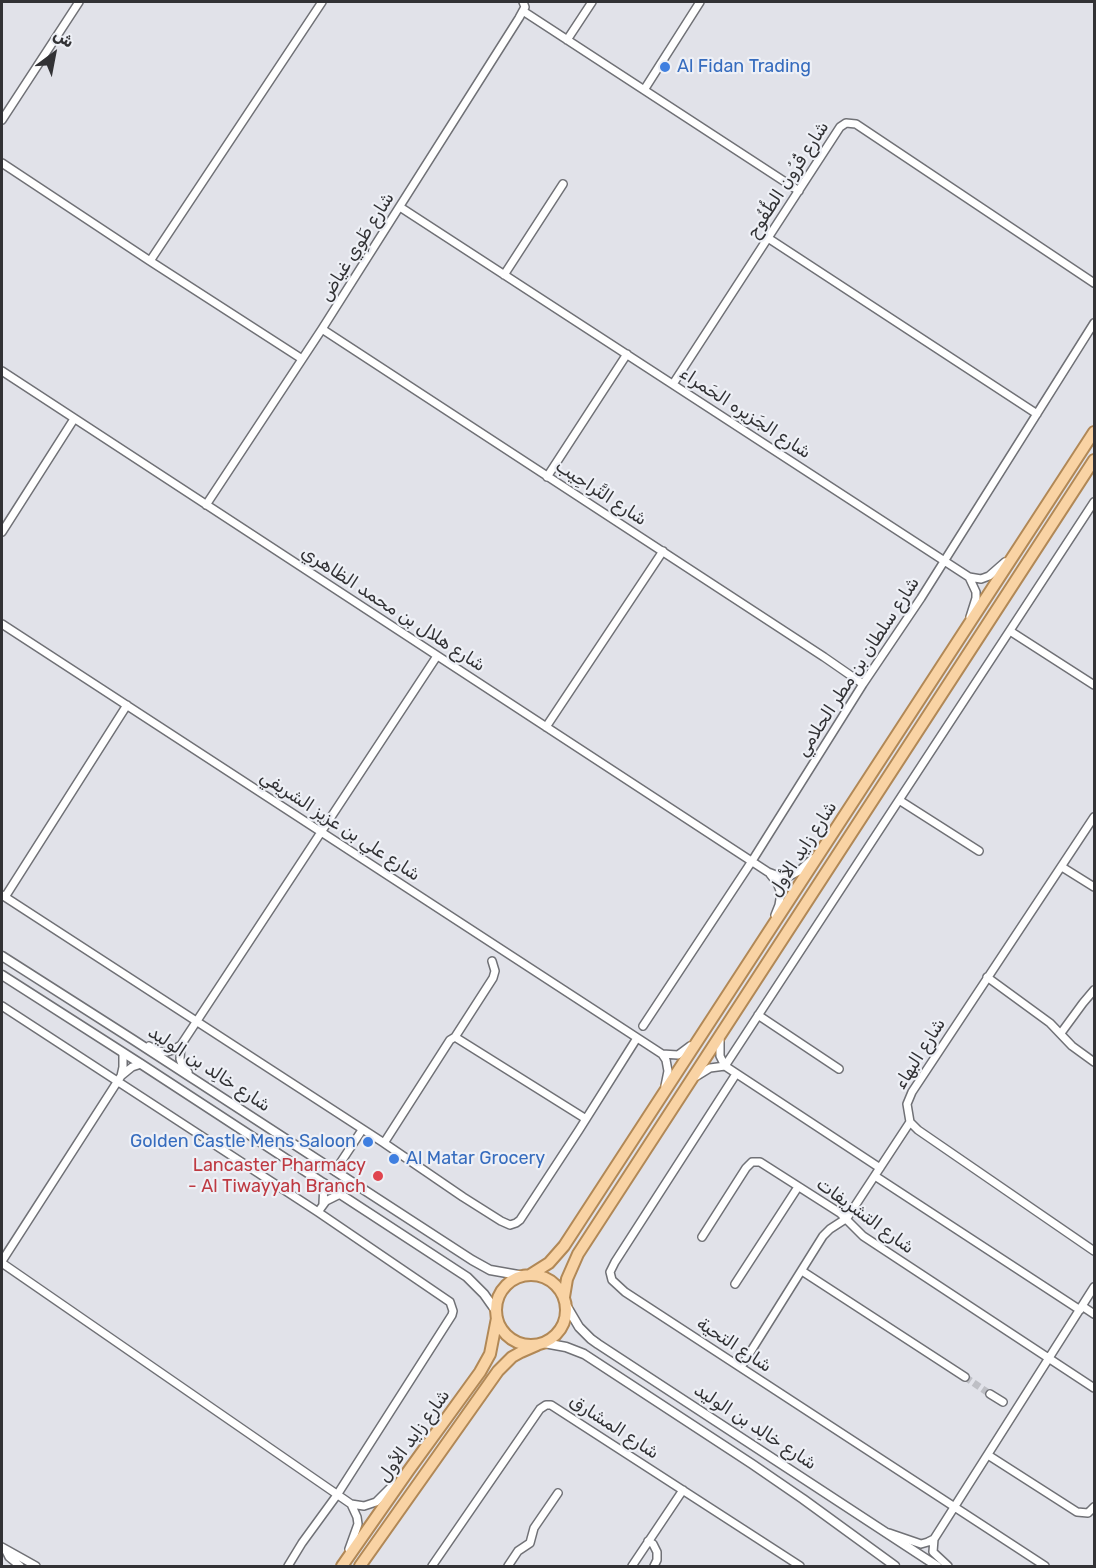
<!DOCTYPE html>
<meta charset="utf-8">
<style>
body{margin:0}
#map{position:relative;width:1096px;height:1568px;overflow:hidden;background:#e1e2e9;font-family:Rubik,Cairo,sans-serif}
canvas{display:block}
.frame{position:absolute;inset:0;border:3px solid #323235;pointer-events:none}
.north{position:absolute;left:24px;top:24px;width:60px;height:60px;-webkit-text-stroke:4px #eef0f6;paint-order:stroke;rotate:32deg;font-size:16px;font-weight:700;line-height:24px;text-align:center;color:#323235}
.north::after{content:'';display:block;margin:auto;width:21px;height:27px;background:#323235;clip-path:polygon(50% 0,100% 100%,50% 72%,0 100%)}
</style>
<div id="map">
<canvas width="1096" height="1568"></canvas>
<div class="frame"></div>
<div class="north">ش</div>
</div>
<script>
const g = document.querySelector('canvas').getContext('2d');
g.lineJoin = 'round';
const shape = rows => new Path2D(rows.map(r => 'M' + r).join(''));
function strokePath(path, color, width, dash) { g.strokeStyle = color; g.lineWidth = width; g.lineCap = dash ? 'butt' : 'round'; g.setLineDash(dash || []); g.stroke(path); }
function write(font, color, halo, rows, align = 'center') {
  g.font = font + ' Rubik,Cairo,sans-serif'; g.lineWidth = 4.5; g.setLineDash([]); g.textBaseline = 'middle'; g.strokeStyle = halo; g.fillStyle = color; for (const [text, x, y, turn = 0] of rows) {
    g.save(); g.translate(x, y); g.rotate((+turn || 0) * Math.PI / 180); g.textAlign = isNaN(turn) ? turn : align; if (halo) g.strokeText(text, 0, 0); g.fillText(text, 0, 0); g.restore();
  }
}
strokePath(shape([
 [965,1377,990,1394]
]), '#bebfc5', 7, [7, 3.5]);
const minor = shape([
 [523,11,799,191],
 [567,40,592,2],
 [644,90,700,2],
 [2,120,79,2],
 [2,163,150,261,302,359],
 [400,207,969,577,981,579,989,576,1005,562],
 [768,238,1037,414],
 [150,261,322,2],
 [504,275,563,184],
 [322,329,824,657,863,684],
 [2,371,768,872,781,877,790,876,799,871,812,859],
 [673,384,840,127,846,123,856,124,1094,283],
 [547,477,627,354],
 [206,505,322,329,519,18,525,7,523,2],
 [2,532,74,419],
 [969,577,976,592,976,598,970,617],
 [2,624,662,1054,678,1055,690,1046],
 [1010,631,1094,685],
 [546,727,663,551],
 [899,800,979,851],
 [1094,817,912,1092,907,1104,910,1122,918,1130,1094,1251],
 [1062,867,1094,887],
 [770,874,777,883,781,893,779,905,775,915],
 [2,895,384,1143,463,1197,501,1221,510,1225,516,1223,520,1220,579,1130,637,1038],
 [5,897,127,705],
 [987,977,1050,1023,1072,1046,1094,1062],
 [2,1006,318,1212,450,1302,453,1311,452,1315,337,1495,302,1543,288,1566],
 [758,1015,839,1069],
 [643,1026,752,861,863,684,921,598,1094,323],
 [1061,1033,1083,1003,1094,990],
 [455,1037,586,1119],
 [720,1040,720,1056,725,1066,880,1168],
 [181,1045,180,1059,182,1065,188,1072],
 [149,1046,158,1051,167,1052,173,1050,181,1045,437,656],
 [662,1054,666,1060,668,1071,665,1086],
 [725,1066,1094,502],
 [736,1074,615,1262,610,1272,612,1280,625,1292,1045,1566],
 [121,1076,132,1067,141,1064],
 [697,1076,710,1068,725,1066],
 [384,1143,450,1040,455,1037,493,978,495,971,492,961],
 [335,1171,362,1130],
 [875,1176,1080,1310],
 [323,1204,324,1183],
 [318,1212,326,1201,340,1194],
 [702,1237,746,1168,752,1162,760,1162,840,1213,863,1236,1094,1388],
 [2,1261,121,1076,123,1067,123,1053],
 [2,1263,351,1504,364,1506,376,1502,393,1485],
 [802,1271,965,1377],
 [735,1284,798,1187],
 [1082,1306,1094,1314],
 [741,1367,823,1236,830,1229,847,1218,910,1122],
 [990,1394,1003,1402],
 [988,1455,1077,1512,1088,1513,1094,1507],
 [889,1533,921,1544,928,1542,934,1539],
 [648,1541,653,1544,657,1552,657,1560,654,1566],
 [2,1547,36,1566],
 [5,1549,9,1557,20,1566],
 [349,1549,358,1524,357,1517,351,1504],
 [432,1566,540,1409,546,1405,551,1405,800,1566],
 [508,1566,518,1551,530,1543,534,1528,558,1493],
 [632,1566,683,1490],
 [948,1566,933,1552,934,1539,1094,1287]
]);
const tertiary = shape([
 [2,956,132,1039,472,1260,490,1270,524,1276],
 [2,975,141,1064,467,1277,484,1294,496,1311],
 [566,1305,579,1327,591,1339,598,1344,937,1566],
 [544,1343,566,1347,584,1354,752,1464,803,1499,895,1566]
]);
const primary = shape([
 '496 1310a35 35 0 1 1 70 0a35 35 0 1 1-70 0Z',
 [530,1275,549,1263,564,1246,1094,432],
 [564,1297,567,1279,578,1254,1094,460],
 [342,1566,409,1470,480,1372,490,1354,497,1318],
 [360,1566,498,1371,512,1357,521,1352,537,1345]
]);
strokePath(minor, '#707176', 10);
strokePath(tertiary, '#707176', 11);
strokePath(primary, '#b18856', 14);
strokePath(minor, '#fff', 7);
strokePath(tertiary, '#fff', 8);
strokePath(primary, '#f9d3a4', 10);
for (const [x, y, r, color] of [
 [665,67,6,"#3f7fe0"],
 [368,1142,6,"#3f7fe0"],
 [394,1159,6,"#3f7fe0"],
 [378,1176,6,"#e0444e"]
]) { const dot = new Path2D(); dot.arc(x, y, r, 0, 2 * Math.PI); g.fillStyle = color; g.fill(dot); strokePath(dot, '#eef0f6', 2); }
write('18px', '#366cbe', '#eef0f6', [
 ["Al Fidan Trading",677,67],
 ["Golden Castle Mens Saloon",356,1142,"right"],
 ["Al Matar Grocery",406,1159]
], 'left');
write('18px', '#323235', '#eef0f6', [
 ["شارع قُرُون الطُّفُوح",788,180,-57],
 ["شارع طَوِي غياض",357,247,-58],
 ["شارع الجَزيره الحَمراء",745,413,33],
 ["شارع التَّراحِيب",601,493,33],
 ["شارع هلال بن محمد الظاهري",393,609,33],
 ["شارع سلطان بن مطر الحلامي",858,667,-57],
 ["شارع علي بن عزيز الشريفي",340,826,33],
 ["شارع زايد الأول",803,849,-57],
 ["شارع البهاء",920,1054,-58],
 ["شارع خالِد بن الوليد",209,1069,33],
 ["شارع التشريفات",865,1216,36],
 ["شارع التحية",734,1345,33],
 ["شارع المشارق",614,1427,33],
 ["شارع خالِد بن الوليد",755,1427,33],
 ["شارع زايد الأول",414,1436,-54]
]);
write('18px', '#be3a42', '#eef0f6', [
 ["Lancaster Pharmacy",366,1166],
 ["- Al Tiwayyah Branch",366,1187]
], 'right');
</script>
